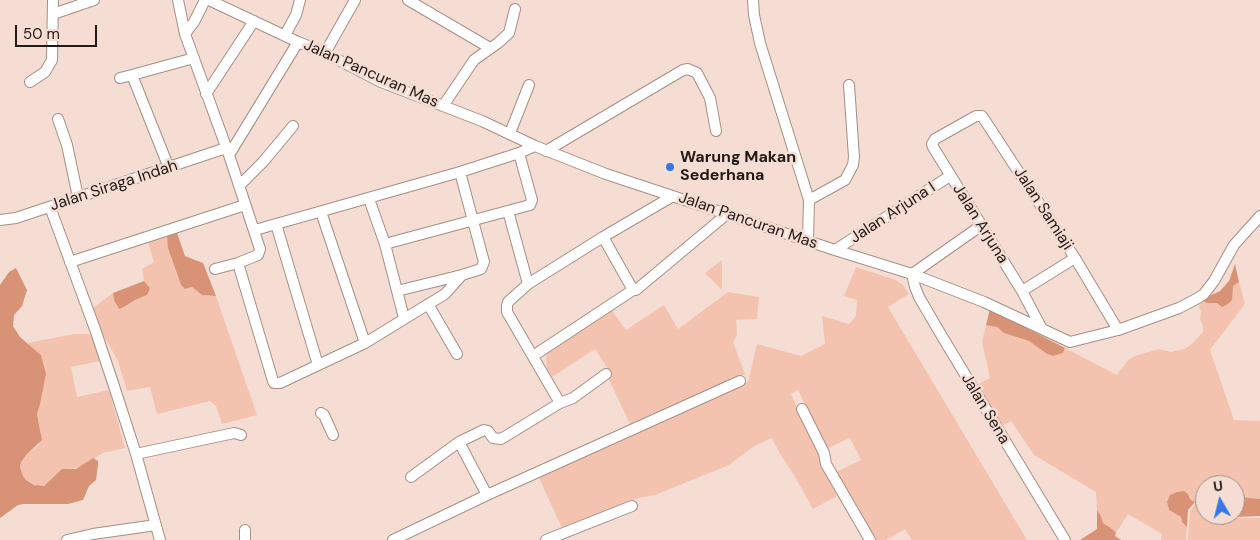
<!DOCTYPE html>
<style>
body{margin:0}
#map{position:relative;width:1260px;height:540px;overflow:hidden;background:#f5ddd3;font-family:"DM Sans",sans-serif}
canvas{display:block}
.north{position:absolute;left:1195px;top:475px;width:50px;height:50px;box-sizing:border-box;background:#f5ddd3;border:1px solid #a18f87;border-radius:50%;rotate:352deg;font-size:14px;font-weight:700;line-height:20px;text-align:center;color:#221a16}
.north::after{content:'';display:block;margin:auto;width:18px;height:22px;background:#3578e5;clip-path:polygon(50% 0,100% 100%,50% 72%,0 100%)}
.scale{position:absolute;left:15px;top:25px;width:82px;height:22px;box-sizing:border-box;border:2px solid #221a16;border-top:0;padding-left:6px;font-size:15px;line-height:18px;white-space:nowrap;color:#221a16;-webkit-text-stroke:4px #f5ddd3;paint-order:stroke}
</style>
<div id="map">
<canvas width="1260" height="540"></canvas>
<div class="north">U</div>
<div class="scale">50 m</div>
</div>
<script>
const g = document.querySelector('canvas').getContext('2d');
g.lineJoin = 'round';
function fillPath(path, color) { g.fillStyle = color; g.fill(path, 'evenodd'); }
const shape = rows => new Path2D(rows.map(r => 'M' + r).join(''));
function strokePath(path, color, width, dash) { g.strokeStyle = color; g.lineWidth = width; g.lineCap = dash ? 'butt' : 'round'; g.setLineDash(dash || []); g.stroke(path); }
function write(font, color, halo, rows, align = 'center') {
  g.font = font + ' "DM Sans",sans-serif'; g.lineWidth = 5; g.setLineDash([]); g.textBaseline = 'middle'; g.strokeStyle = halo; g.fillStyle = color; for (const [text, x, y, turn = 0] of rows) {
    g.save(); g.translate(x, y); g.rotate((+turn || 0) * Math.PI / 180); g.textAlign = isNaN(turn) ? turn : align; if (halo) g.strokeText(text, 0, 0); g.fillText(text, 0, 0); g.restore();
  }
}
fillPath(shape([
 [168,233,172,260,181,285,185,289,192,287,198,292,209,296,216,296,257,415,222,424,216,406,210,401,157,414,150,387,127,391,118,361,93,317,93,308,113,293,114,300,122,308,127,303,143,297,150,288,144,281,142,269,154,262,147,239],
 [722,260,722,290,705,273],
 [856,267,896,280,903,285,909,294,888,307,1027,540,912,540,905,529,886,540,874,540,836,472,861,460,850,438,826,449,798,390,791,394,837,496,813,509,794,475,779,452,772,438,754,446,729,465,655,495,635,499,562,528,539,478,748,382,757,344,801,356,825,344,822,316,849,324,856,316,857,300,844,296],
 [1239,282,1245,304,1210,350,1234,420,1260,421,1260,499,1241,497,1235,501,1235,485,1223,485,1218,474,1209,485,1205,485,1205,490,1195,502,1190,499,1188,494,1170,495,1167,502,1169,510,1181,517,1182,522,1187,527,1186,540,1161,540,1162,534,1128,514,1116,533,1107,527,1103,523,1101,516,1097,510,1096,492,1034,455,1011,421,1000,427,977,385,990,378,982,342,986,325,990,324,997,327,1004,333,1029,341,1047,354,1053,356,1063,353,1065,348,1117,375,1128,360,1135,356,1159,349,1171,352,1184,349,1192,344,1203,332,1203,326,1200,319,1201,312,1199,307,1201,300,1207,303,1217,303,1232,289,1233,286],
 [728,292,759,297,757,319,736,320,737,335,733,342,745,374,630,424,605,371,608,369,595,349,552,377,547,369,546,356,551,349,610,308,626,330,664,305,678,329],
 [74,334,89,334,92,337,100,361,71,367,77,397,109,390,125,448,103,453,81,467,67,469,54,476,48,484,39,487,26,480,23,476,20,467,21,462,27,454,39,445,41,433,37,414,42,394,41,355,27,343],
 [1205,492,1205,515,1232,515,1234,518,1260,518,1260,540,1188,540,1190,511]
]), '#f4c3af');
fillPath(shape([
 [176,230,185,256,203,263,216,296,202,295,192,287,185,289,181,285,168,248,167,236,168,233],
 [1235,264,1239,282,1233,286,1232,300,1228,304,1222,307,1217,303,1207,303,1201,300,1220,291,1229,281],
 [16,268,27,290,22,306,14,315,13,326,20,337,41,355,46,374,40,404,37,414,42,440,27,454,21,462,20,467,23,476,26,480,34,485,44,486,62,469,76,469,93,458,98,461,98,465,96,480,89,486,83,500,68,504,23,504,18,505,0,518,0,285,9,272],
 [144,281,150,288,147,295,135,300,122,308,119,309,114,300,113,293],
 [990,309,1065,348,1063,353,1053,356,1047,354,1029,341,1004,333,997,327,986,325],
 [1184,491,1188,494,1190,499,1195,502,1188,510,1187,527,1182,522,1181,517,1169,510,1167,502,1170,495,1177,492],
 [1241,497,1260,499,1260,516,1235,517,1235,501],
 [1097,510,1101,516,1103,523,1112,529,1116,533,1115,536,1121,540,1080,540,1097,529]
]), '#d89377');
const street = shape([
 [178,0,185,34,229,155,260,249,258,255,238,263,215,269],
 [209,0,298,42,325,53,381,82,482,121,535,146,606,174,835,250,912,274,984,302,1070,342,1118,330,1179,308,1198,298,1204,294,1214,281,1234,245,1260,216],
 [408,0,490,48],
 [753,0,754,15,760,43,809,200,808,241],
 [53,14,94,0],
 [185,34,194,22,205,0],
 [285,35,296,15,300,0],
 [325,53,355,0],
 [132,75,194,58],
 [120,78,132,75,169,168],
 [30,82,45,72,52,60,53,0],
 [206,94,254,21],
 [443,106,474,60,498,43,509,33,515,9],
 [58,119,67,145,78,197],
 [510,133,529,85],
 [546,151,683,70,688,69,697,73,710,98,716,131],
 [229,155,298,42],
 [239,186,263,162,293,126],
 [369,199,385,244,404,318],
 [809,200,845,180,853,165,854,157,849,85],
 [50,207,95,329,113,383,136,454,160,540],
 [508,211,528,284,603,237,673,196],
 [321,212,365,343],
 [0,220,16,218,226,148],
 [276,224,318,365],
 [982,225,915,272,912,274,915,287,919,297,940,333,1065,540],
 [255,230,460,172,519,153,535,146],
 [603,237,633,290,636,290,727,214],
 [385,244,530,205,532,200,519,153],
 [835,250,950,176],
 [70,262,245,205],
 [238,263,273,381,274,383,280,383,365,343,445,294,462,275,481,269,484,262,460,172],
 [528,284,508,302,507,306,507,312,560,403],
 [397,291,462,275],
 [1022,291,1075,258],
 [428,304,457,354],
 [1042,329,1022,291,933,147,932,144,935,139,976,116,982,116,1075,258,1118,330],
 [533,356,633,290],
 [802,409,824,453,826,464,870,540],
 [321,413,324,415,333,435],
 [136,454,234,433,241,435],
 [411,477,459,442],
 [487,495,459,442,484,430,488,431,493,438,501,439,560,403,573,398,606,374],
 [67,540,93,534,156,525],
 [245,540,245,530],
 [393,540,487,495,740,381],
 [546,540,632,506]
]);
strokePath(street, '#a58f86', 12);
strokePath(street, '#fff', 10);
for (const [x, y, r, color] of [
 [670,167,5,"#3578e5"]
]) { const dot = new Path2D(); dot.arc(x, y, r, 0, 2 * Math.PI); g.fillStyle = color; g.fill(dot); strokePath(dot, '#f5ddd3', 2); }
write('16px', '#221a16', '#f5ddd3', [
 ["Jalan Pancuran Mas",371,74,24],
 ["Jalan Siraga Indah",114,186,-18],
 ["Jalan Samiaji",1043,209,57],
 ["Jalan Arjuna I",893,213,-33],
 ["Jalan Pancuran Mas",748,221,19],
 ["Jalan Arjuna",980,224,58],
 ["Jalan Sena",985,409,59]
]);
write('bold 16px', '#221a16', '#f5ddd3', [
 ["Warung Makan",680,158],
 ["Sederhana",680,176]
], 'left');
</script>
